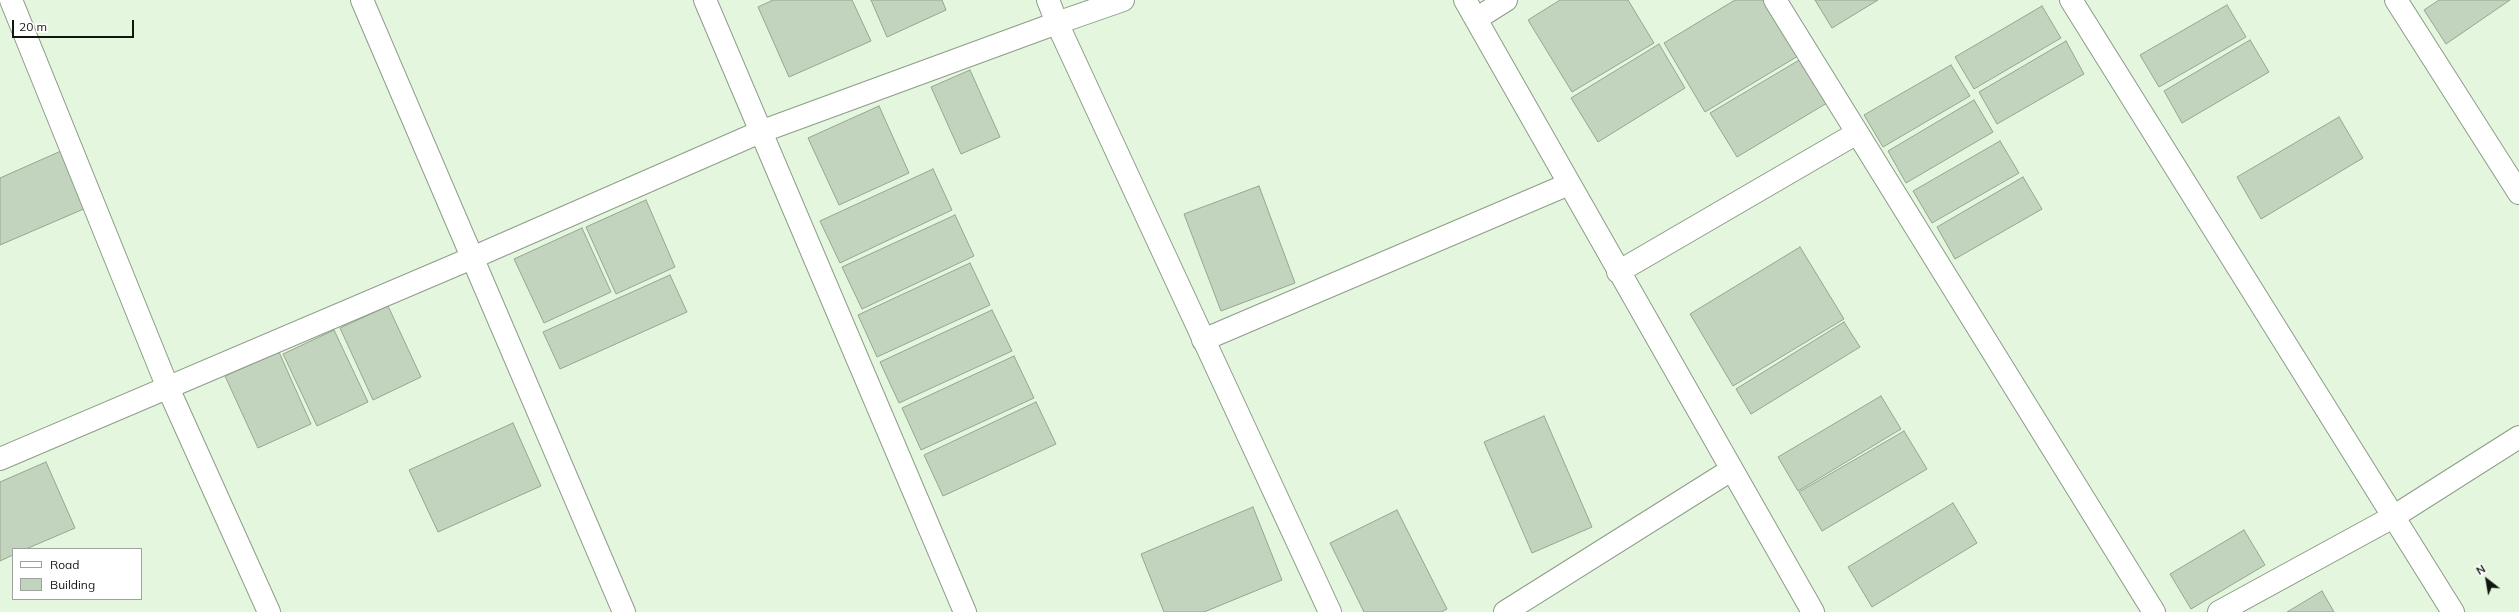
<!DOCTYPE html>
<style>
body{margin:0}
#map{position:relative;width:2519px;height:612px;overflow:hidden;background:#e5f6df;font-family:Mulish,sans-serif}
canvas{display:block}
.legend{position:absolute;left:12px;top:548px;width:130px;height:52px;box-sizing:border-box;background:#fff;border:1px solid #a0a29f;margin:0;padding:5px 7px;list-style:none;font-size:12px;color:#11170f}
.legend li{display:flex;align-items:center;gap:8px;height:20px}
.legend b{width:20px;border:1px solid #a0a29f}
.north{position:absolute;left:2467px;top:560px;width:40px;height:40px;-webkit-text-stroke:3px #fff;paint-order:stroke;rotate:329deg;font-size:11px;font-weight:700;line-height:16px;text-align:center;color:#11170f}
.north::after{content:'';display:block;margin:auto;width:14px;height:18px;background:#11170f;clip-path:polygon(50% 0,100% 100%,50% 72%,0 100%)}
.scale{position:absolute;left:12px;top:20px;width:122px;height:18px;box-sizing:border-box;border:2px solid #11170f;border-top:0;padding-left:5px;font-size:12px;line-height:14px;white-space:nowrap;color:#11170f;-webkit-text-stroke:3px #fff;paint-order:stroke}
</style>
<div id="map">
<canvas width="2519" height="612"></canvas>
<ul class="legend">
<li><b style="height:5px;background:#fff"></b>Road</li>
<li><b style="height:11px;background:#c3d4be"></b>Building</li>
</ul>
<div class="north">N</div>
<div class="scale">20 m</div>
</div>
<script>
const g = document.querySelector('canvas').getContext('2d');
g.lineJoin = 'round';
function fillPath(path, color) { g.fillStyle = color; g.fill(path, 'evenodd'); }
const shape = rows => new Path2D(rows.map(r => 'M' + r).join(''));
function strokePath(path, color, width, dash) { g.strokeStyle = color; g.lineWidth = width; g.lineCap = dash ? 'butt' : 'round'; g.setLineDash(dash || []); g.stroke(path); }
const building = shape([
 [773,0,852,0,871,41,789,77,758,7,773,0],
 [871,0,942,0,946,10,887,37,871,0],
 [1560,0,1628,0,1654,43,1572,92,1528,20,1560,0],
 [1735,0,1771,0,1803,53,1705,112,1664,43,1735,0],
 [1815,0,1878,0,1832,28,1815,0],
 [2439,0,2510,0,2446,44,2424,10,2439,0],
 [2227,5,2246,37,2159,87,2140,55,2227,5],
 [2042,6,2061,38,1974,89,1955,57,2042,6],
 [2250,40,2269,72,2182,123,2164,91,2250,40],
 [2066,41,2084,74,1997,124,1979,92,2066,41],
 [1659,44,1685,88,1598,142,1571,98,1659,44],
 [1806,56,1832,100,1737,157,1710,113,1806,56],
 [1951,65,1970,96,1883,147,1864,115,1951,65],
 [970,70,1000,137,961,154,931,87,970,70],
 [1974,100,1993,132,1906,183,1888,151,1974,100],
 [879,106,909,173,839,205,808,138,879,106],
 [2339,117,2363,158,2261,219,2237,177,2339,117],
 [2000,141,2019,173,1932,223,1913,191,2000,141],
 [61,151,86,208,0,245,0,178,61,151],
 [933,169,952,210,840,263,820,221,933,169],
 [2023,177,2042,209,1955,259,1937,227,2023,177],
 [1259,186,1295,283,1221,311,1184,214,1259,186],
 [646,200,675,267,616,294,586,227,646,200],
 [955,215,974,256,862,309,842,267,955,215],
 [582,228,611,292,544,323,514,259,582,228],
 [1800,247,1844,319,1733,386,1690,314,1800,247],
 [970,263,990,305,877,357,858,315,970,263],
 [670,275,687,312,560,369,543,332,670,275],
 [388,306,421,377,373,400,340,328,388,306],
 [992,310,1012,351,899,403,880,362,992,310],
 [1844,322,1860,347,1751,414,1736,389,1844,322],
 [334,330,368,402,317,426,283,354,334,330],
 [279,352,311,424,258,448,225,376,279,352],
 [1014,356,1034,398,921,450,902,408,1014,356],
 [1881,396,1901,429,1798,491,1778,457,1881,396],
 [1036,402,1056,444,943,496,924,455,1036,402],
 [1544,416,1592,527,1532,553,1484,442,1544,416],
 [513,423,541,486,438,532,409,470,513,423],
 [1904,431,1927,469,1822,531,1799,492,1904,431],
 [46,462,75,528,26,549,13,549,13,555,0,561,0,482,46,462],
 [1953,503,1977,543,1872,607,1848,567,1953,503],
 [1253,507,1282,580,1204,612,1164,612,1141,554,1253,507],
 [1397,510,1447,609,1441,612,1364,612,1330,543,1397,510],
 [2244,530,2265,565,2191,609,2170,574,2244,530],
 [2322,591,2334,612,2287,612,2322,591]
]);
fillPath(building, '#c3d4be');
strokePath(building, '#95a590', 1);
const minor = shape([
 [11,0,168,388,269,612],
 [362,0,624,612],
 [705,0,965,612],
 [1123,0,1057,23,1330,612],
 [1465,0,1813,612],
 [1775,0,2154,612],
 [2071,0,2453,612],
 [2396,0,2519,193],
 [1476,19,1506,0],
 [1618,272,1857,133],
 [1203,340,1569,184],
 [0,459,472,258,760,132,1057,23,1048,0],
 [1505,612,1731,470],
 [2219,612,2393,517,2519,437]
]);
strokePath(minor, '#8c9c87', 24);
strokePath(minor, '#fff', 22);
</script>
